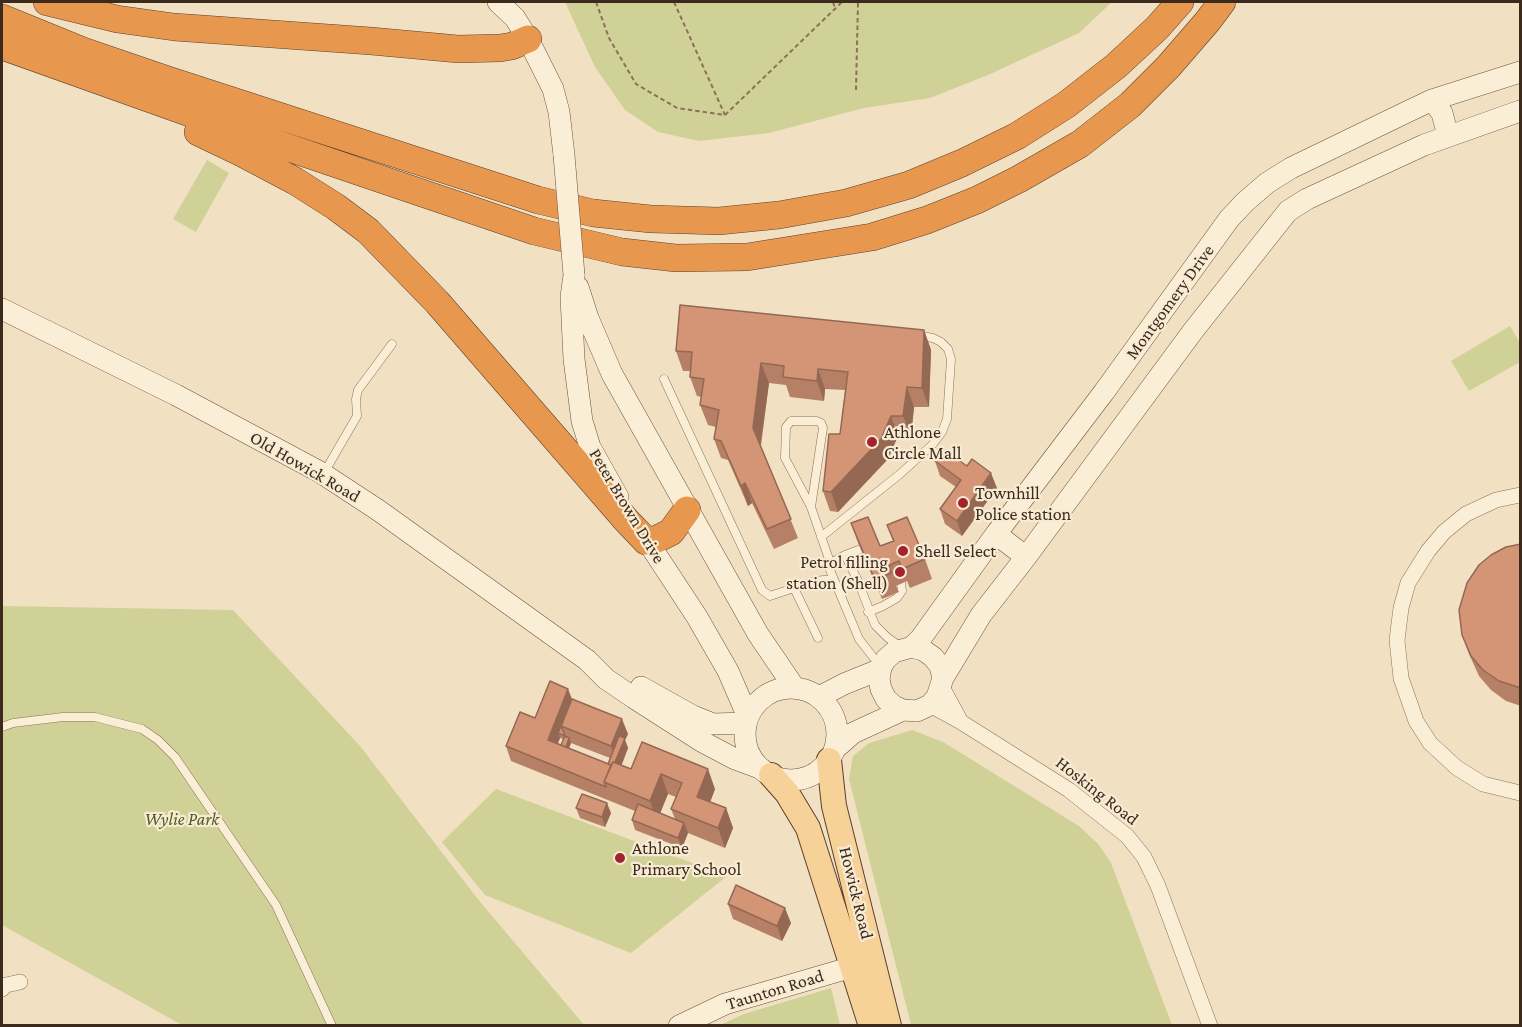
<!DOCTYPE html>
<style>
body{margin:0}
#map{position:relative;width:1522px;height:1027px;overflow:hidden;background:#f2e0c3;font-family:"Crimson Pro",serif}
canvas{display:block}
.frame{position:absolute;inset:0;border:3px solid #3c2a1d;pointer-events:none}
</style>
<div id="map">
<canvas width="1522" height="1027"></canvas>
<div class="frame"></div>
</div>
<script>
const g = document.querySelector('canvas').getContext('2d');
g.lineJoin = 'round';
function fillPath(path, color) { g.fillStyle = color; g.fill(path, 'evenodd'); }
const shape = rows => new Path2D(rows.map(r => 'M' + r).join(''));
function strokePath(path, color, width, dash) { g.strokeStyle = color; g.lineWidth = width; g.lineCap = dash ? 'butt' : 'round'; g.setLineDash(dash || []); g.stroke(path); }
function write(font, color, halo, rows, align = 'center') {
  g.font = font + ' "Crimson Pro",serif'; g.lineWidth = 4.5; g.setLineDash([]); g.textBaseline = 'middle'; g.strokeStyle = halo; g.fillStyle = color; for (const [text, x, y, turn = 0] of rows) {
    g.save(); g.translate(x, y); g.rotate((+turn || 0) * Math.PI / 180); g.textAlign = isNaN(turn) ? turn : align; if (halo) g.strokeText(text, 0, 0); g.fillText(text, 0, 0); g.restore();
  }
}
fillPath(shape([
 [565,2,1112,2,1079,33,988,75,930,98,864,108,769,133,699,141,658,132,625,110,595,67],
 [207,160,229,173,196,232,173,219],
 [1510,326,1520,343,1520,362,1469,391,1451,361],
 [2,606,233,610,360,746,477,898,584,1025,182,1025,2,925],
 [912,730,943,742,1079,826,1099,845,1111,863,1172,1025,911,1025,849,779,853,756,869,743],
 [496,789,727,876,631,953,485,895,442,842],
 [831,988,840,1025,720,1025,744,1014]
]), '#cfd196');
const lane = shape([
 [664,379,762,590,770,596,815,581,833,579],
 [324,473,357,416,356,399,358,390,392,344],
 [811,507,823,428,821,423,817,421,791,421,786,427,785,458,811,507,831,565],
 [821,537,900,474,932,445,942,432,947,419,951,359,948,349,941,342,933,338,916,335],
 [861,549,845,555,833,562,830,570,859,639,880,666],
 [845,555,858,581,875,625,888,638,900,646],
 [794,588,818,638],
 [868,612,883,606,897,598,902,591,901,583],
 [2,727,13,723,63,717,95,717,142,729,158,740,175,757,276,905,332,1026]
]);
const street = shape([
 [1520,495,1496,500,1466,514,1444,532,1428,551,1408,583,1401,608,1397,640,1401,678,1416,721,1430,743,1457,768,1483,784,1520,793],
 [942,687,961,722],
 [930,705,961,722,1069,790,1127,836,1144,857,1158,886,1210,1026],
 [2,989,6,985,20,982]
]);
const secondary = shape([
 [498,2,515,18,528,39,553,89,559,112,564,155],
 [1432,100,1442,113,1448,136],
 [574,275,571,297,574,359,582,421,590,447,618,497],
 [578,287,588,318,612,374,758,634,794,687],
 [2,309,176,395,320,472,378,510,587,660,606,679,634,698,701,741,735,759,762,769],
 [640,530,697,617,728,671,748,717],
 [996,534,1026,557],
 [912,647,921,638,996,534,1104,392,1229,219,1245,202,1267,183,1291,168,1411,110,1432,100,1520,72],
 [943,678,940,666,933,657,923,650,912,647,894,652,886,659,881,667,879,679,881,689,886,699,894,706,903,710,917,711,930,705,937,697,943,678,981,615,1026,557,1193,331,1288,211,1307,199,1424,145,1520,111],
 [641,687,693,716,713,724,746,723],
 '745 734a46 46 0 1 1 92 0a46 46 0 1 1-92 0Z',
 [819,697,844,684,881,669],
 [835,749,853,733,903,710],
 [679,1026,725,1004,866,963]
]);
const primary = shape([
 [829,760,834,806,889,1026],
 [771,775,787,793,808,828,871,1026]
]);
const highway = shape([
 [47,2,117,19,174,27,371,41,458,49,500,48,512,46,528,39],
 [2,18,83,51,165,79,538,200,593,213,651,219,719,221,779,215,846,203,909,185,962,163,1017,136,1066,105,1116,66,1157,28,1180,2],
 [2,46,260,138,534,231,622,252,676,258,747,257,872,237,927,220,977,200,1019,179,1080,144,1130,105,1168,67,1207,22,1222,2],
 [198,132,242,153,295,181,336,207,368,231,437,302,626,520,646,541,657,539,671,532,687,510]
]);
strokePath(lane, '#8e7058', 9);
strokePath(street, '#8e7058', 16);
strokePath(secondary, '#70513b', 22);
strokePath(primary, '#5b3f2d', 26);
strokePath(highway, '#5b3f2d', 28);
strokePath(shape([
 [596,2,609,38,636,84,677,108,725,115],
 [674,2,725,115],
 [833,2,835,8],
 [856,90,858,2],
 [725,115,842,2]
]), '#8e7058', 2, [4.5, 3]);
strokePath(lane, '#fbeed7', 8);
strokePath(street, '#fbeed7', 15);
strokePath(secondary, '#fbeed7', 21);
strokePath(primary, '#f7d298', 24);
strokePath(highway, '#e7984e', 27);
const secondaryBridge = shape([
 [564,155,574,275]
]);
strokePath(secondaryBridge, '#70513b', 22, []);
strokePath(secondaryBridge, '#fbeed7', 21);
fillPath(shape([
 [924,330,931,350,929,407,914,407,911,436,898,436,888,459,838,512,830,511,823,491,840,434,845,390,825,389,824,401,790,397,786,385,769,383,761,446,798,538,774,549,752,503,748,506,728,460,721,458,714,439,716,427,708,425,700,405,702,397,697,396,690,377,690,371,683,371,676,351],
 [935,461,997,488,962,536,945,524,940,509,956,487,940,476],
 [851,523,880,546,893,541,887,525,925,559,932,579,910,588,907,581,896,586,899,592,882,599,858,543],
 [1521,544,1521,706,1506,701,1491,690,1479,676,1469,654,1462,635],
 [572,699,628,734,625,740,628,748,621,765,631,769,642,742,715,789,710,802,726,808,733,828,725,848,688,833,682,848,635,830,632,820,635,811,511,761,506,746],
 [560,738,563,739,561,745,558,743],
 [571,743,610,758,608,764,569,748],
 [668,794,676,797,671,809,675,819,660,813],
 [576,808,611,813,605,827,580,818],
 [728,904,791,923,782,941,733,919]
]), '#b58065');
fillPath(shape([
 [924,330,931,350,929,407,922,388],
 [761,363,769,383,760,447,753,428],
 [818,369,825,389,824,401,817,381],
 [907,387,914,407,911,436,903,416],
 [891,416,898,436,888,459,838,512,831,492],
 [991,473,997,488,962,536,957,521],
 [745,483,752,503,748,506,741,486],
 [568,689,574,704,558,733,560,738,553,754,548,740],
 [622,719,628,734,625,740,628,748,618,775,608,784,616,759,611,746],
 [569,738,571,743,565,759,563,754],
 [708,769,715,789,705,816,697,797],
 [661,774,668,794,657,821,650,801],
 [607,803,611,813,605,827,602,817],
 [726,808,733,828,725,848,718,828],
 [684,823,688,833,682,848,678,838],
 [785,908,791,923,782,941,777,926]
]), '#946853');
const building = shape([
 [680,305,924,330,922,388,907,387,903,416,891,416,881,439,831,492,823,491,829,434,840,434,848,372,818,369,817,381,783,377,784,366,761,363,753,428,791,519,767,529,745,483,741,486,721,441,714,439,719,410,700,405,704,379,690,377,692,352,676,351,680,305],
 [943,449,967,466,972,459,991,473,957,521,940,509,961,480,935,461,943,449],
 [868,517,880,546,894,541,887,525,907,517,925,559,902,569,899,561,894,563,889,566,891,573,875,580,851,523,868,517],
 [1521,544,1521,688,1499,681,1483,670,1471,656,1462,635,1459,610,1467,583,1479,565,1491,555,1506,547,1521,544],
 [550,681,568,689,548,740,611,765,604,782,606,787,506,746,520,712,535,718,550,681],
 [572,699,622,719,611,746,561,726,572,699],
 [563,722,561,726,565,736,558,733,563,722],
 [565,736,569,738,566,747,561,745,565,736],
 [619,736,625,738,615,762,613,762,611,765,608,764,619,736],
 [642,742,708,769,697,797,726,808,718,828,671,809,682,783,661,774,650,801,604,782,613,762,631,769,642,742],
 [582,794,607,803,602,817,576,808,582,794],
 [638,804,684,823,678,838,632,820,638,804],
 [736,885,785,908,777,926,728,904,736,885]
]);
fillPath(building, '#d39576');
strokePath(building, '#946853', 1.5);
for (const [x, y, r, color] of [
 [872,442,6,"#a2232e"],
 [963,503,6,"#a2232e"],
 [903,551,6,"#a2232e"],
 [900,572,6,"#a2232e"],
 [620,858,6,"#a2232e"]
]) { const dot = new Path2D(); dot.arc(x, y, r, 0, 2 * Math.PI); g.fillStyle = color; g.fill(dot); strokePath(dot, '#f8ebd4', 2); }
write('18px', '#3c2a1d', '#f8ebd4', [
 ["Montgomery Drive",1170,302,-54],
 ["Old Howick Road",305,467,30],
 ["Peter Brown Drive",627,506,59],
 ["Hosking Road",1097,791,38],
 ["Howick Road",856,893,76],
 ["Taunton Road",775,990,-17]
]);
write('18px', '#3c2a1d', '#f8ebd4', [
 ["Athlone",884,432],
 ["Circle Mall",884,453],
 ["Townhill",975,493],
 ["Police station",975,514],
 ["Shell Select",915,551],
 ["Petrol filling",888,562,"right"],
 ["station (Shell)",888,583,"right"],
 ["Athlone",632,848],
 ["Primary School",632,869]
], 'left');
write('italic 18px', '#515b22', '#f8ebd4', [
 ["Wylie Park",182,819]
]);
</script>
